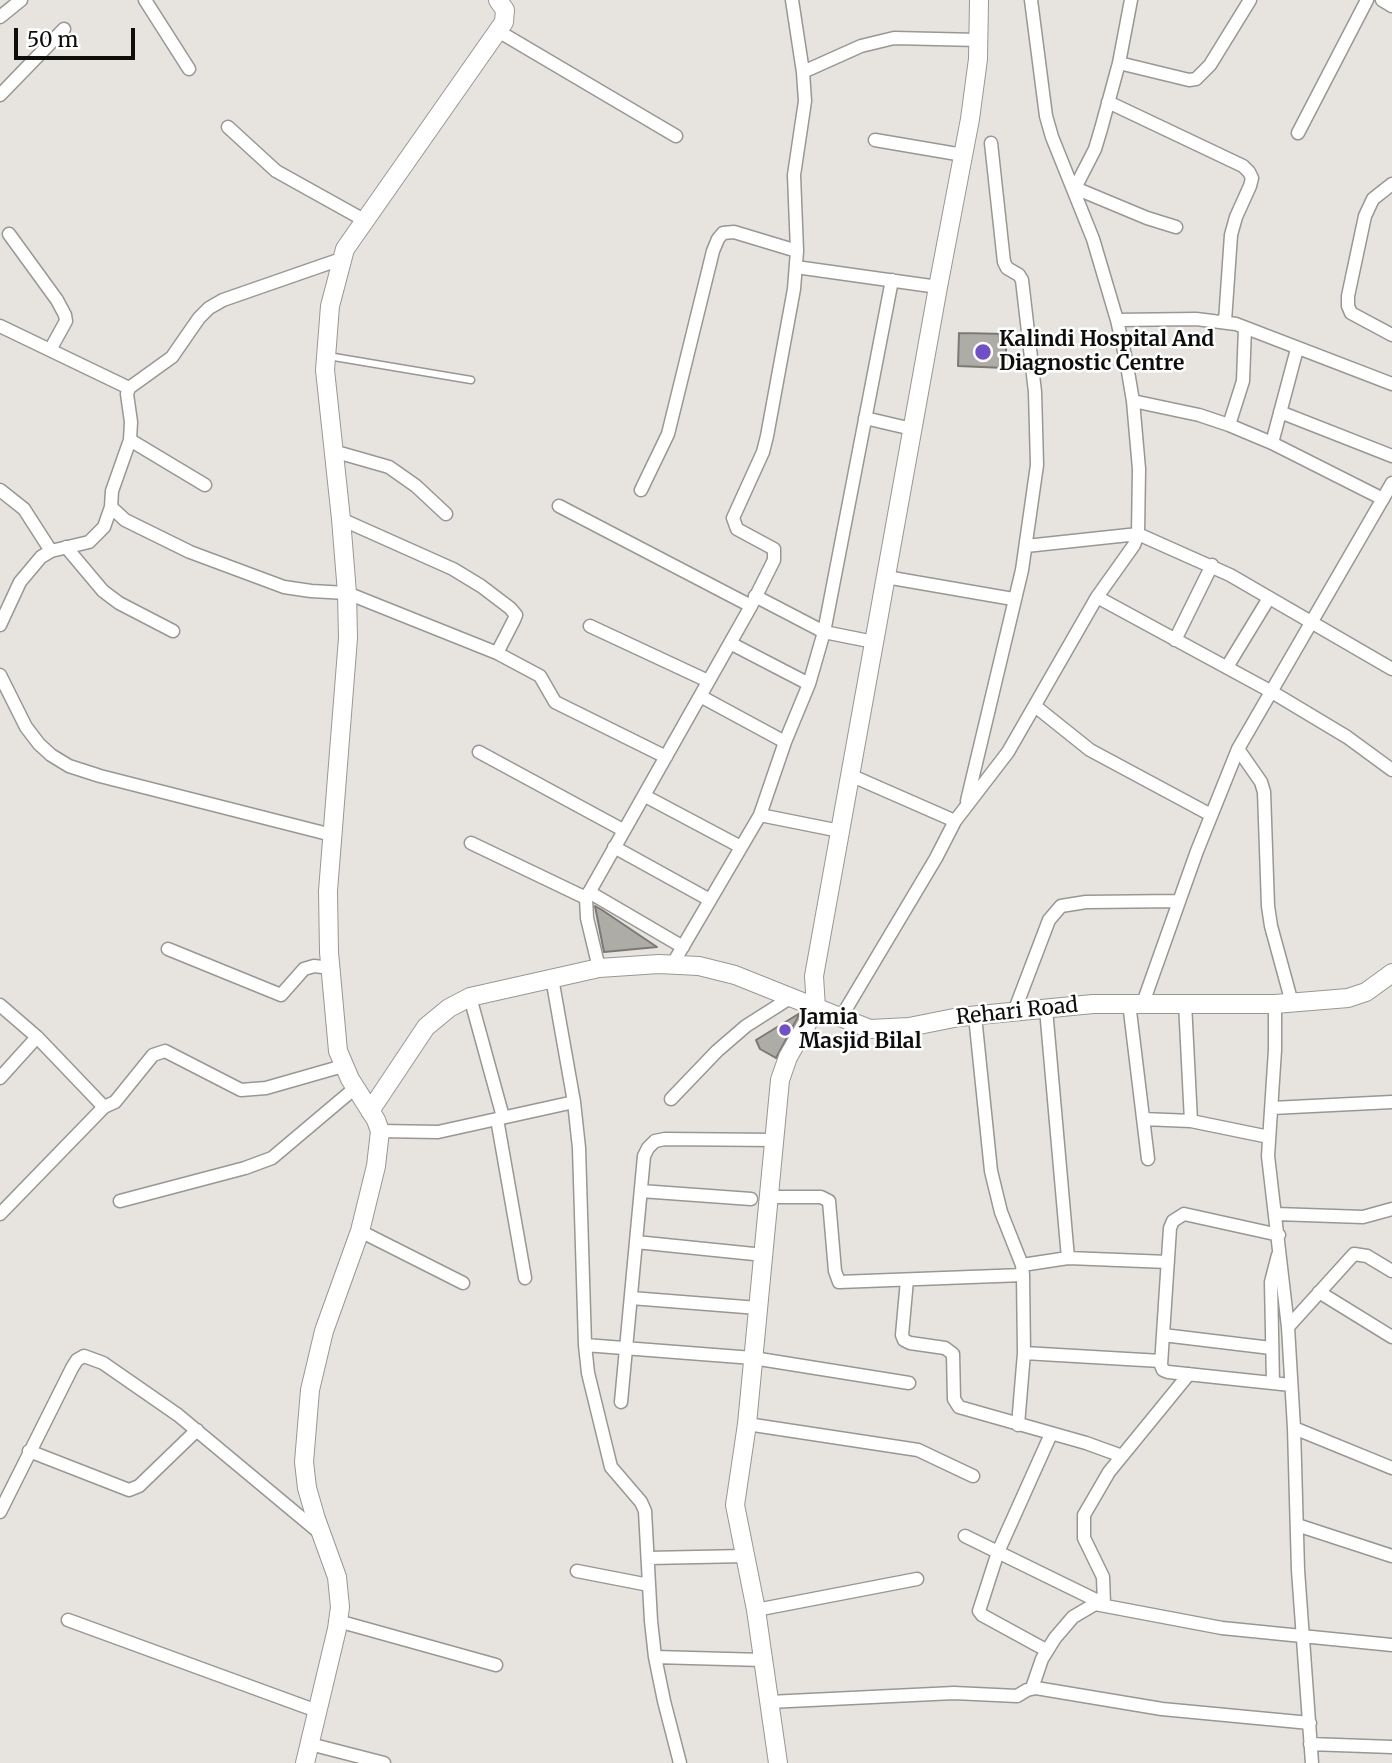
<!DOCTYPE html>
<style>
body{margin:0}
#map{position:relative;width:1392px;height:1763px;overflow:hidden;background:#e7e4e0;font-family:Merriweather,serif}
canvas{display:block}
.scale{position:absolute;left:14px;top:28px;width:121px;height:32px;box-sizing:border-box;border:4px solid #0d0d0b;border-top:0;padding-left:9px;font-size:21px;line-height:24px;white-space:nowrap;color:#0d0d0b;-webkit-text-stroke:5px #fff;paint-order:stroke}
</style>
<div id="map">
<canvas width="1392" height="1763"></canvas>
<div class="scale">50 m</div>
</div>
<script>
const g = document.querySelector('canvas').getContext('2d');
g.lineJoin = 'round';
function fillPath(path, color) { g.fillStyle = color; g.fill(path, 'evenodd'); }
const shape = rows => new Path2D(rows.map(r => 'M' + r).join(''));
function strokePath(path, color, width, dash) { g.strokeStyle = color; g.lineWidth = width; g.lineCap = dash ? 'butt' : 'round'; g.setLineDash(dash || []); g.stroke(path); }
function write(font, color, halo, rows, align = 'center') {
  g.font = font + ' Merriweather,serif'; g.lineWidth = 5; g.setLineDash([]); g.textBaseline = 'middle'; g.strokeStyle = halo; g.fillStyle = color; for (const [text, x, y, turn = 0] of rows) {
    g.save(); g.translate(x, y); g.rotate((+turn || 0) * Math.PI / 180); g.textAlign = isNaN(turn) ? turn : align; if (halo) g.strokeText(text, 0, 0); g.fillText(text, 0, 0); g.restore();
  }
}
const building = shape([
 [959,333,1007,334,1005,368,958,366,959,333],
 [595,906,602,910,657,947,604,952,595,906],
 [800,1013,776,1058,760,1049,756,1040,800,1013]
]);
fillPath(building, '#aeaca7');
strokePath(building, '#7c7975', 2);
const lane = shape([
 [328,356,471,380]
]);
const street = shape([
 [145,0,189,69],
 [1131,0,1119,63,1101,129,1095,149,1075,188,1147,218,1176,227],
 [1382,0,1392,6],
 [0,17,21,0],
 [498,31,676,136],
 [1119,63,1189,80,1196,79,1210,65,1250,0],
 [803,72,861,46,894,38,978,40],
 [0,95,64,29],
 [1108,102,1243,166,1249,172,1252,178,1250,186,1236,217,1231,235,1225,321],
 [228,127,276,171,364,220],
 [1298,133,1367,0],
 [875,140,963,155],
 [1392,184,1373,199,1365,216,1348,296,1348,306,1351,313,1392,335],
 [9,234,57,300,65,315,66,321,50,350],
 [796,267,938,287],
 [1117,320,1196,319,1236,324,1392,384],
 [0,326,129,388],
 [1133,401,1199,415,1229,425,1272,443,1383,499],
 [1280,412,1392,456],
 [865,418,912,429],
 [1229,425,1243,381,1245,328],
 [130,440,205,485],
 [1272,443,1297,349],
 [333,451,389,467,416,486,446,514],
 [0,490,24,509,51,551],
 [641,490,668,434,713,251,718,239,723,233,734,232,797,251],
 [559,506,751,606],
 [111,507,125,520,190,552,284,587,311,591,347,593,497,653,540,676,555,702,666,757],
 [341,519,453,569,481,586,510,608,516,615,514,620,497,653],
 [1026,546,1138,534,1230,575,1392,669],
 [66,547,103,591,119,603,173,631],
 [886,577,1013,599],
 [755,596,824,632,874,642],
 [1097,597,1272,692,1347,737,1392,770],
 [0,625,20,582,41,557,51,551,89,542,104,527,111,507,112,491,130,440,131,422,127,394,129,388,172,357,199,318,209,308,223,300,341,259],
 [590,626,708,681],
 [1175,640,1212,565],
 [730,643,809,684],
 [1227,667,1269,598],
 [0,675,26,727,39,744,51,755,69,766,100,776,332,835],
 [700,696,785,742],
 [1035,706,1090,750,1211,815],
 [1238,749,1261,782,1264,792,1268,906,1271,926,1292,1003],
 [479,752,623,830],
 [850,775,955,821],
 [645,796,741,847],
 [967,801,1022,570,1037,465,1035,392,1022,280,1019,275,1007,268,1004,262,991,143],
 [760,815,840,831],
 [471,843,586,898],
 [614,847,710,900],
 [589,892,683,947],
 [168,949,281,995,304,969,314,966,331,968],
 [672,965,760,815,785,742,809,684,824,632,892,280],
 [599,968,587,918,586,898,751,606,774,560,774,549,737,529,733,518,763,452,767,436,794,289,797,251,794,175,805,101,803,72,792,0],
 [552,978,574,1102,579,1148,585,1345,588,1373,611,1467,641,1502,645,1511,651,1621,655,1657,664,1701,680,1763],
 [470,997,503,1117],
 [1129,1003,1148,1159],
 [1143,1003,1197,851,1238,749,1392,483],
 [1185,1003,1191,1121],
 [1275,1004,1275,1050,1268,1156,1288,1327,1294,1428,1298,1570,1312,1763],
 [0,1005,37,1037,104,1107,115,1102,153,1055,165,1051,241,1090,266,1088,343,1066],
 [1046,1009,1068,1258],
 [1014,1012,1049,920,1061,906,1086,902,1179,901],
 [975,1016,991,1171,1001,1212,1022,1265,1023,1275,1024,1353,1018,1425],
 [840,1019,936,858,955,821,1008,752,1097,597,1134,545,1138,534,1139,469,1133,401,1126,360,1117,320,1093,239,1052,137,1046,116,1031,0],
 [0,1078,37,1037],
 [671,1099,717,1051,746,1026,790,998],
 [1272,1108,1392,1102],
 [497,1119,525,1278],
 [1143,1119,1191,1121,1269,1137],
 [380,1131,438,1132,574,1102],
 [641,1191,751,1199],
 [770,1197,821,1197,829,1201,835,1271,839,1282,1023,1275],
 [120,1201,245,1168,272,1158,355,1088],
 [0,1214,104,1107],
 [1276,1214,1363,1217,1392,1209],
 [360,1231,463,1283],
 [1279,1235,1184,1214,1173,1221,1170,1228,1161,1365,1163,1370,1168,1372,1291,1385],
 [636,1242,764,1255],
 [1022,1265,1068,1258,1168,1262],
 [907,1280,902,1335,904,1340,910,1343,945,1348,953,1354,954,1399,959,1407,1086,1443,1122,1456],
 [1319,1292,1392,1337],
 [631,1298,758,1308],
 [1288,1327,1354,1254,1367,1256,1392,1271],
 [1163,1335,1271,1348],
 [585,1345,753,1358,909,1383],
 [1024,1353,1161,1361],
 [1273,1383,1271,1282,1278,1255],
 [621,1402,644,1156,648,1148,655,1141,665,1139,775,1140],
 [747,1424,918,1450,973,1476],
 [1294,1428,1392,1468],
 [29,1451,129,1490,139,1486,197,1430],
 [0,1512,72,1368,77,1360,84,1356,103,1363,178,1415,321,1534],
 [1297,1525,1392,1556],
 [965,1536,1104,1604,1103,1577,1084,1538,1084,1515,1109,1472,1189,1374],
 [648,1558,746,1556],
 [577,1571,649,1585],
 [756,1610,917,1579],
 [68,1620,317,1711],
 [338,1621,496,1665],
 [1046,1650,982,1615,979,1611,998,1552,1051,1434],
 [655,1657,763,1660],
 [1032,1688,1042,1659,1055,1638,1073,1617,1095,1604,1222,1628,1392,1645],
 [769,1702,954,1693,1017,1696,1027,1690,1036,1688,1162,1709,1310,1723],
 [310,1744,384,1763],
 [1310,1744,1392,1747]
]);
const secondary = shape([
 [370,1111,426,1027,449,1008,470,997,599,968,659,964,699,966,735,975,870,1029,909,1027,959,1017,1093,1004,1275,1004,1348,998,1366,992,1392,973],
 [305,1763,337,1629,340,1607,337,1577,316,1519,307,1488,304,1462,310,1390,324,1331,360,1231,376,1166,380,1131,376,1120,350,1079,338,1051,329,952,328,891,348,638,347,593,341,519,325,370,330,306,345,249,504,22,505,10,498,0],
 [778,1763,756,1610,735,1505,747,1424,780,1080,788,1057,816,1008,814,976,938,287,970,119,978,59,979,0]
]);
strokePath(lane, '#999793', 9);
strokePath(street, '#999793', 15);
strokePath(secondary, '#999793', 20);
strokePath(lane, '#fff', 6);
strokePath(street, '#fff', 12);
strokePath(secondary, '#fff', 18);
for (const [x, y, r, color] of [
 [983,352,9,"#714fc9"],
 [785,1030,7,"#714fc9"]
]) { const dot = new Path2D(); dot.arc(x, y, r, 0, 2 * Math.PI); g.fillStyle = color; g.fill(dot); strokePath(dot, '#fff', 2.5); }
write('bold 21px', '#0d0d0b', '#fff', [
 ["Kalindi Hospital And",999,340],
 ["Diagnostic Centre",999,364],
 ["Jamia",799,1018],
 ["Masjid Bilal",799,1042]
], 'left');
write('21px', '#0d0d0b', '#fff', [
 ["Rehari Road",1017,1012,-6]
]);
</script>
